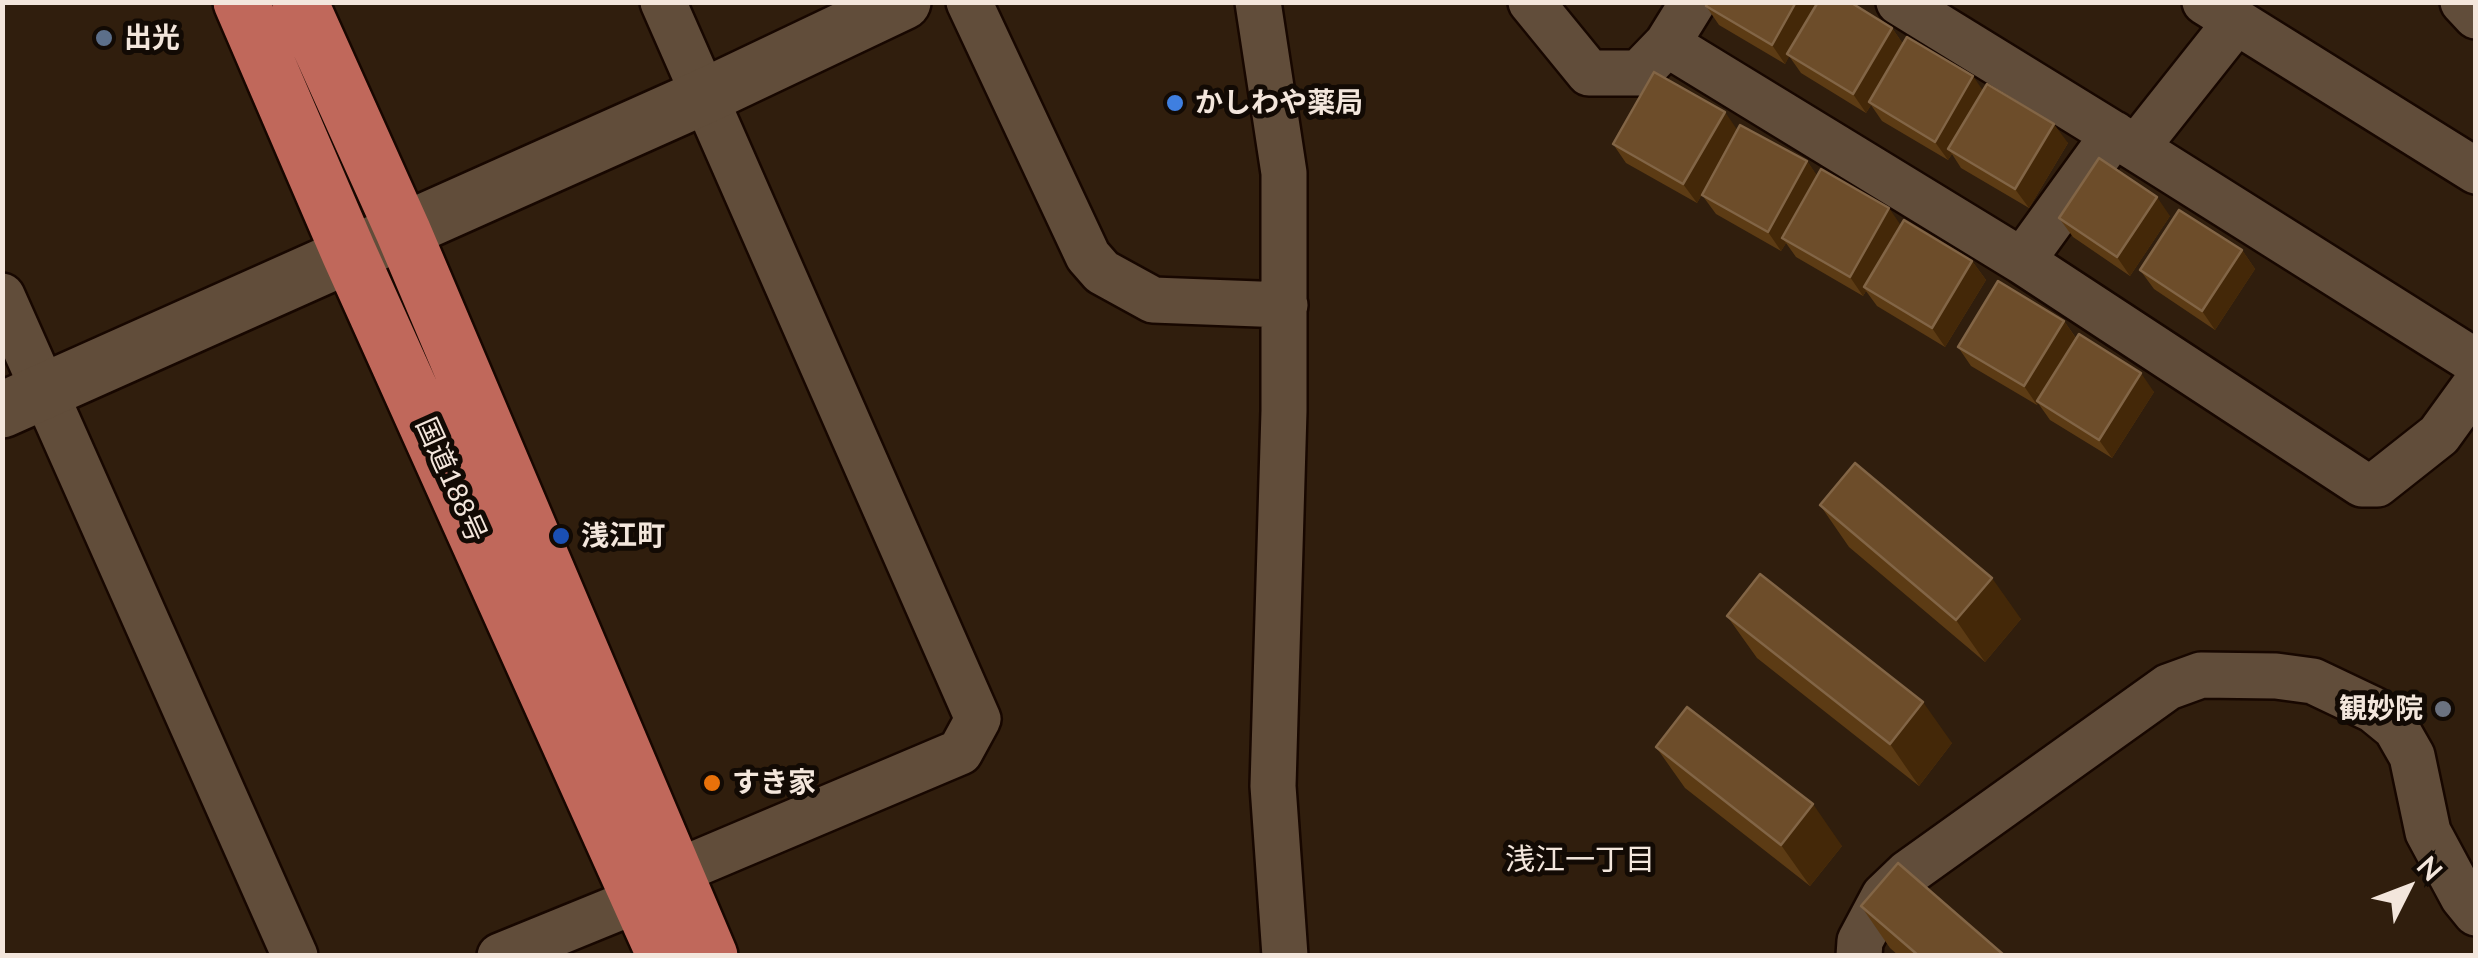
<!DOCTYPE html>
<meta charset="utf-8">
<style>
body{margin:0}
#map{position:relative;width:2478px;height:958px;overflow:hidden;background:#301e0d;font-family:Lato,sans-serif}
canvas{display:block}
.frame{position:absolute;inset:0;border:5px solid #f3e6dc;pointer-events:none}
.north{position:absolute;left:2358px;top:838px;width:100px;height:100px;-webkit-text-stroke:8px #120a04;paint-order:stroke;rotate:48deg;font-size:28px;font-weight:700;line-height:40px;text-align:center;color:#f3e6dc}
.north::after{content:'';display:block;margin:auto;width:35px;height:45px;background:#f3e6dc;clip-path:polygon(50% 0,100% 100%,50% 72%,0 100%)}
</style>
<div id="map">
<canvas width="2478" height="958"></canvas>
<div class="frame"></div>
<div class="north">N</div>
</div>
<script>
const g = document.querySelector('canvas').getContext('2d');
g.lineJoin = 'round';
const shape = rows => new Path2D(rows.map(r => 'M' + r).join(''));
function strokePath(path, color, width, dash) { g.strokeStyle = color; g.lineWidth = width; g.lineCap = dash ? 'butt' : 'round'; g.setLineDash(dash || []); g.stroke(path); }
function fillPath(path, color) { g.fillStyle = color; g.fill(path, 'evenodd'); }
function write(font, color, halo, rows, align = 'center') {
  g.font = font + ' Lato,"Noto Sans JP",sans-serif'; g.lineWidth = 10; g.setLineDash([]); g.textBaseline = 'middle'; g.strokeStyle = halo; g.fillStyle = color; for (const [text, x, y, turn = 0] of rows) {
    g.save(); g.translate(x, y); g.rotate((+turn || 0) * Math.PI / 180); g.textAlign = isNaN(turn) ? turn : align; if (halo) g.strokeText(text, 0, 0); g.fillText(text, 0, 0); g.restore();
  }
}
const minor = shape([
 [969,2,1088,256,1102,272,1153,300,1285,305],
 [1258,2,1284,173,1284,411,1273,786,1285,956],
 [1531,2,1589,73,1639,73,1667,44,1693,2],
 [1899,2,2136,148,2476,362],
 [2205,2,2476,171],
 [2463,2,2476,16],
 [1667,44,2022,261,2362,484,2377,484,2439,435,2476,384],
 [2136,148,2236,22],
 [2022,261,2114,134],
 [2,296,295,956],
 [500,956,640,899,674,873,960,752,978,719,663,2],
 [1859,956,1860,941,1884,896,1908,873,2168,687,2201,675,2276,676,2313,681,2374,710,2396,728,2412,756,2428,832,2463,897,2476,913]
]);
const tertiary = shape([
 [2,410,705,96,903,2]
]);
const trunk = shape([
 [241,2,349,253,665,956],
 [300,2,403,231,710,956]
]);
strokePath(minor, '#170700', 50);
strokePath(tertiary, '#170700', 60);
strokePath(trunk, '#170700', 60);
strokePath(minor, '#614d3a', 45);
strokePath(tertiary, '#614d3a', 55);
strokePath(trunk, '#c0685b', 55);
fillPath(shape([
 [1706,6,1892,28,1903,44,1983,90,2068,143,2029,208,1961,168,1952,154,1948,160,1882,121,1871,105,1866,113,1801,73,1789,56,1785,64,1719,25],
 [1737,130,1807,161,1817,176,1901,225,1972,261,1986,280,1945,347,1877,306,1866,291,1863,296,1796,257,1786,243,1781,251,1716,214,1702,195,1719,164,1697,203,1626,163,1613,144],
 [2170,216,2130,276,2073,237,2059,218],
 [2242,250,2255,269,2215,330,2154,289,2140,270],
 [2064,321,2076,338,2154,392,2112,458,2050,420,2038,403,2037,405,1971,366,1958,347],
 [1820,505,2021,619,1985,662,1849,547],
 [1727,616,1952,743,1919,786,1757,658],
 [1656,747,1842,846,1810,886,1685,788],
 [1861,906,2005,956,1899,956,1890,948]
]), '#5c3b14');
fillPath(shape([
 [1796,2,1820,2,1785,64,1772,45],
 [1892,28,1905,47,1869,102,1871,105,1866,113,1853,94],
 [1973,76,1986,95,1948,149,1952,154,1948,160,1935,142],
 [1725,112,1738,131,1697,203,1683,184],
 [2054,124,2068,143,2029,208,2015,189],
 [1807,161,1820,180,1782,238,1786,243,1781,251,1768,232],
 [2157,197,2170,216,2130,276,2117,257],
 [1889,208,1902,227,1864,287,1866,291,1863,296,1850,277],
 [2242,250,2255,269,2215,330,2202,311],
 [1972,261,1986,280,1945,347,1932,328],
 [2064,321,2077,340,2037,405,2024,386],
 [2141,373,2154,392,2112,458,2099,440],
 [1992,578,2021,619,1985,662,1956,620],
 [1923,702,1952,743,1919,786,1890,744],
 [1813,804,1842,846,1810,886,1781,845]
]), '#442808');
const building = shape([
 [1708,2,1796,2,1772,45,1706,6,1708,2],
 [1818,2,1850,2,1892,28,1853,94,1787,54,1818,2],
 [1907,37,1973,76,1935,142,1869,102,1907,37],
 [1654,72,1725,112,1683,184,1613,144,1654,72],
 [1987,84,2054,124,2015,189,1948,149,1987,84],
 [1740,125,1807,161,1768,232,1702,195,1740,125],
 [2099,158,2157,197,2117,257,2059,218,2099,158],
 [1821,169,1889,208,1850,277,1782,238,1821,169],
 [2179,210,2242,250,2202,311,2140,270,2179,210],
 [1904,220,1972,261,1932,328,1864,287,1904,220],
 [1998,281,2064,321,2024,386,1958,347,1998,281],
 [2079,334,2141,373,2099,440,2037,401,2079,334],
 [1855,463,1992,578,1956,620,1820,505,1855,463],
 [1760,574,1923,702,1890,744,1727,616,1760,574],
 [1687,707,1813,804,1781,845,1656,747,1687,707],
 [1898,863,2005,956,1919,956,1861,906,1898,863]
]);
fillPath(building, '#6d4d2a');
strokePath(building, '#826546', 2.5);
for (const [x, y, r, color] of [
 [104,38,10,"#5c6f8a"],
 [1175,103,10,"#3f7fe0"],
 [561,536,10,"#1a4fb4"],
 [2443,709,10,"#6b7280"],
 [712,783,10,"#e8710a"]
]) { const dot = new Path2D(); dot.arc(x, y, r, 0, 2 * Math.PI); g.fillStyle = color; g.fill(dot); strokePath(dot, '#120a04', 4); }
write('bold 28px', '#f3e6dc', '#120a04', [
 ["出光",124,38],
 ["かしわや薬局",1195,103],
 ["浅江町",581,536],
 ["観妙院",2423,709,"right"],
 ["すき家",732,783]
], 'left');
write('28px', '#f3e6dc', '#120a04', [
 ["国道188号",451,480,66]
]);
write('30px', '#f3e6dc', '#120a04', [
 ["浅江一丁目",1580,860]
]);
</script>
